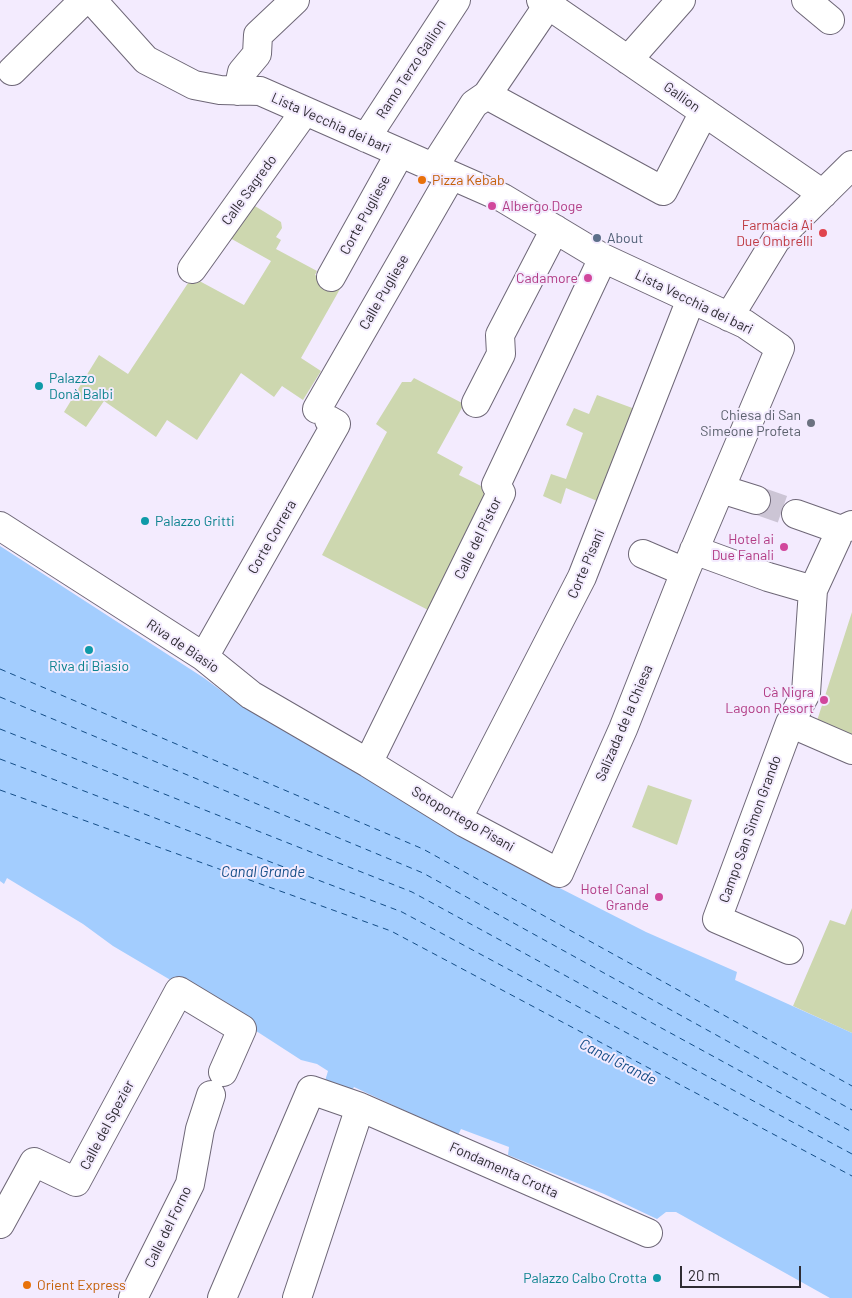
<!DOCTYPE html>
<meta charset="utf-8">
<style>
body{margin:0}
#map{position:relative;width:852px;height:1298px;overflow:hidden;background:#f3ebfe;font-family:Barlow,sans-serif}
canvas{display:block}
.scale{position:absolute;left:680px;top:1266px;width:121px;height:22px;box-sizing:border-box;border:2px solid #2f2c33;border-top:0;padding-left:6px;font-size:15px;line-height:18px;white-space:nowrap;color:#2f2c33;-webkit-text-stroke:4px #f3ebfe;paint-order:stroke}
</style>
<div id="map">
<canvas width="852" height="1298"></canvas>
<div class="scale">20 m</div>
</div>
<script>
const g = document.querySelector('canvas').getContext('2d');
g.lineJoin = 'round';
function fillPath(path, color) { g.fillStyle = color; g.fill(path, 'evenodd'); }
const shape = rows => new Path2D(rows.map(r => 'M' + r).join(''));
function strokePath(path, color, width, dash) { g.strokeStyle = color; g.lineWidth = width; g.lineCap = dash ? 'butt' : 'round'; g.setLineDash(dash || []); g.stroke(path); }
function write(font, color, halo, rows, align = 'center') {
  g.font = font + ' Barlow,sans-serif'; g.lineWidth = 4; g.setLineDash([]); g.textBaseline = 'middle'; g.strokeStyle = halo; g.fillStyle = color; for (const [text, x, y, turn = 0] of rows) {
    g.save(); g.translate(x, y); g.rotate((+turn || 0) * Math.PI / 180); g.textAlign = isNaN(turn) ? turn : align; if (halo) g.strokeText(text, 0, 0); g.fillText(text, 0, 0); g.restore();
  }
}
fillPath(shape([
 [245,200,281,222,282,228,276,237,281,240,276,249,317,271,315,275,340,289,301,358,321,371,303,400,282,386,274,397,241,373,197,440,167,420,156,437,104,401,86,427,64,412,99,355,128,374,192,277,244,305,271,261,221,233],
 [414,378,464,404,437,453,463,467,459,475,489,490,430,611,322,555,387,432,376,424,402,382,411,382],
 [597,395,635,409,602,503,566,488,561,504,543,496,551,474,566,479,583,433,566,425,574,408,589,414],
 [852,612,852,743,815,727],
 [648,785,692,800,677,845,632,827],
 [852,908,852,1033,793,1006,830,920,845,925]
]), '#cdd7af');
fillPath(shape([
 [0,546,204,678,242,706,364,765,542,879,646,932,737,972,735,980,852,1033,852,1298,830,1298,676,1212,666,1212,657,1219,604,1194,508,1155,509,1147,461,1129,458,1135,433,1124,354,1087,348,1096,325,1081,328,1071,317,1064,301,1060,250,1027,113,946,83,924,7,878,4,884,0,881]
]), '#a3cdfe');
strokePath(shape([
 [0,669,423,849,852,1086],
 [0,697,423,873,852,1110],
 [0,729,412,892,852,1132],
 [0,759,402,912,852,1154],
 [0,790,391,931,852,1176]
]), '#144d87', 1, [6, 5]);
strokePath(shape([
 [756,500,796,514]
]), '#ccc5d5', 28, [28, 14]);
const minor = shape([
 [541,0,823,194],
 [806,0,830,20],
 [628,60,681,0],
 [12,71,84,0],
 [238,91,242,72,257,54,258,35,295,0],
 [487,95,663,191,704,112],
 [366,138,456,0],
 [433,168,474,104,487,95,548,5],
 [192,269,305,111],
 [331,277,400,153],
 [729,317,776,240,852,165],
 [476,403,501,354,500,335,555,229],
 [317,409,451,176],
 [721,489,756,500],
 [796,514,841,530,852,525],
 [0,526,204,657,251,695,368,763,465,823,559,873,623,729,685,572,780,348,745,324,603,258,503,198,260,91,220,90,194,85,146,60,92,0],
 [694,550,768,577,813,590],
 [643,554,685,572],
 [204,657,336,424,329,420],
 [790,723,852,750],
 [368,763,501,493,496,485,603,258],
 [458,818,582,577,691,299],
 [789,950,717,919,790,723,806,693,813,590,837,538],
 [0,1224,34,1162,76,1182,179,991,242,1029,223,1072],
 [133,1298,190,1184,200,1129,211,1095],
 [222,1298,311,1090,360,1107,648,1233],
 [297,1298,360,1107]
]);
strokePath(minor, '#6e6777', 30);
strokePath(minor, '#fff', 28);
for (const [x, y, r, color] of [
 [422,180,5,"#e8710a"],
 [492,206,5,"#d1479c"],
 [823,233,5,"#e0444e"],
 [597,238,5,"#5c6f8a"],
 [588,278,5,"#d1479c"],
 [39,386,5,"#0f9aa8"],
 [811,423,5,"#6b7280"],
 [145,521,5,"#0f9aa8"],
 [784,547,5,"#d1479c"],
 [89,650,5,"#0f9aa8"],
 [824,700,5,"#d1479c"],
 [659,897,5,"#d1479c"],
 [657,1278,5,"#0f9aa8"],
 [27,1285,5,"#e8710a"]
]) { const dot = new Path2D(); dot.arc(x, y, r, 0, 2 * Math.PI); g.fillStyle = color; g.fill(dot); strokePath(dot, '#f3ebfe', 2); }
write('14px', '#2f2c33', '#f3ebfe', [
 ["Ramo Terzo Gallion",411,69,-57],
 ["Gallion",682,97,35],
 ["Lista Vecchia dei bari",331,123,24],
 ["Calle Sagredo",249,190,-54],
 ["Corte Pugliese",365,215,-61],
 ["Calle Pugliese",384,292,-60],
 ["Lista Vecchia dei bari",694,302,26],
 ["Corte Correra",272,537,-60],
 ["Calle del Pistor",478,538,-64],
 ["Corte Pisani",586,564,-67],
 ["Riva de Biasio",183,646,34],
 ["Salizada de la Chiesa",624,723,-67],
 ["Sotoportego Pisani",463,819,30],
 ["Campo San Simon Grando",750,829,-70],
 ["Calle del Spezier",107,1125,-62],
 ["Fondamenta Crotta",504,1170,24],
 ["Calle del Forno",168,1227,-64]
]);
write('14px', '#c56008', '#f3ebfe', [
 ["Pizza Kebab",432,180],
 ["Orient Express",37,1285]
], 'left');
write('14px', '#b23c85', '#f3ebfe', [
 ["Albergo Doge",502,206,"left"],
 ["Cadamore",578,278],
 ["Hotel ai",774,539],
 ["Due Fanali",774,555],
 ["Cà Nigra",814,692],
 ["Lagoon Resort",814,708],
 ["Hotel Canal",649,889],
 ["Grande",649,905]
], 'right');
write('14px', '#be3a42', '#f3ebfe', [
 ["Farmacia Ai",813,225],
 ["Due Ombrelli",813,241]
], 'right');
write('14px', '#4e5e75', '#f3ebfe', [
 ["About",607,238]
], 'left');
write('14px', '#0d838f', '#f3ebfe', [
 ["Palazzo",49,378],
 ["Donà Balbi",49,394],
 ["Palazzo Gritti",155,521],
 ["Riva di Biasio",89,666,"center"],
 ["Palazzo Calbo Crotta",647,1278,"right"]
], 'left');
write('14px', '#5b616d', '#f3ebfe', [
 ["Chiesa di San",801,415],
 ["Simeone Profeta",801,431]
], 'right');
write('italic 15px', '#144d87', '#f3ebfe', [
 ["Canal Grande",263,872],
 ["Canal Grande",618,1062,27]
]);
</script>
